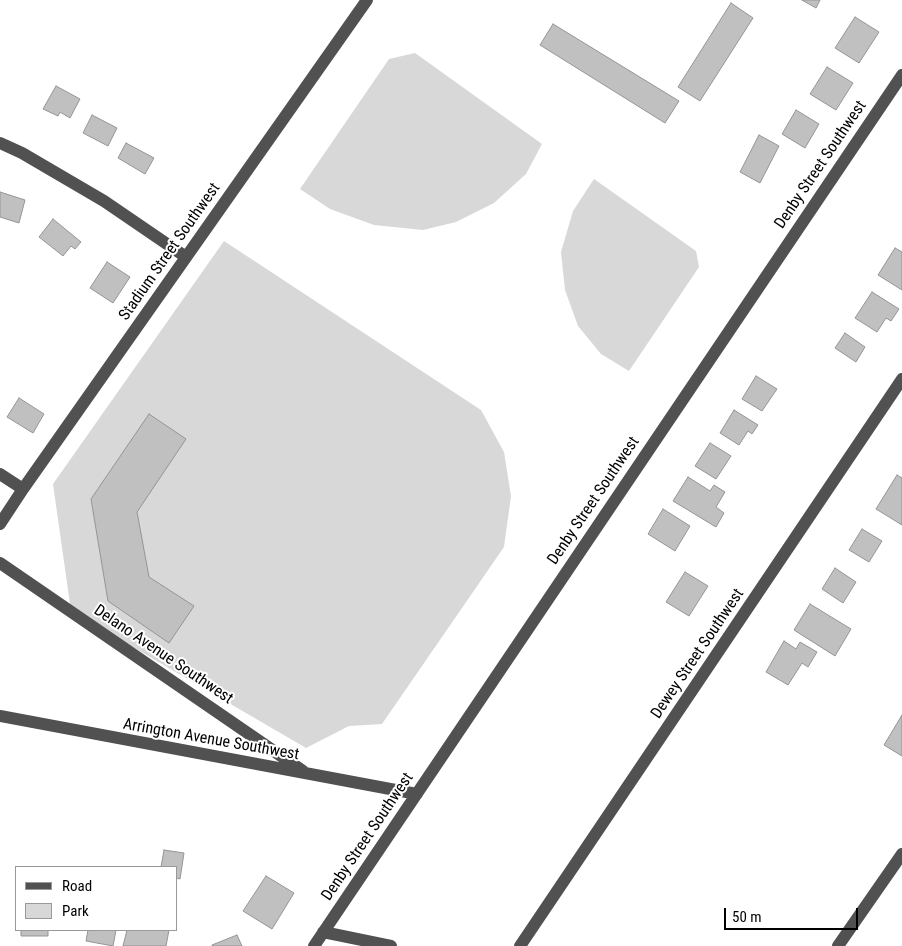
<!DOCTYPE html>
<style>
body{margin:0}
#map{position:relative;width:902px;height:946px;overflow:hidden;background:#fff;font-family:"Roboto Condensed",sans-serif}
canvas{display:block}
.legend{position:absolute;left:15px;top:866px;width:162px;height:65px;box-sizing:border-box;background:#fff;border:1px solid #999;margin:0;padding:6px 9px;list-style:none;font-size:15px;color:#000}
.legend li{display:flex;align-items:center;gap:10px;height:25px}
.legend b{width:25px;border:1px solid #999}
.scale{position:absolute;left:724px;top:908px;width:134px;height:22px;box-sizing:border-box;border:2px solid #000;border-top:0;padding-left:6px;font-size:15px;line-height:18px;white-space:nowrap;color:#000;-webkit-text-stroke:4px #fff;paint-order:stroke}
</style>
<div id="map">
<canvas width="902" height="946"></canvas>
<ul class="legend">
<li><b style="height:6px;background:#515151"></b>Road</li>
<li><b style="height:14px;background:#d8d8d8"></b>Park</li>
</ul>
<div class="scale">50 m</div>
</div>
<script>
const g = document.querySelector('canvas').getContext('2d');
g.lineJoin = 'round';
function fillPath(path, color) { g.fillStyle = color; g.fill(path, 'evenodd'); }
const shape = rows => new Path2D(rows.map(r => 'M' + r).join(''));
function strokePath(path, color, width, dash) { g.strokeStyle = color; g.lineWidth = width; g.lineCap = dash ? 'butt' : 'round'; g.setLineDash(dash || []); g.stroke(path); }
function write(font, color, halo, rows, align = 'center') {
  g.font = font + ' "Roboto Condensed",sans-serif'; g.lineWidth = 4; g.setLineDash([]); g.textBaseline = 'middle'; g.strokeStyle = halo; g.fillStyle = color; for (const [text, x, y, turn = 0] of rows) {
    g.save(); g.translate(x, y); g.rotate((+turn || 0) * Math.PI / 180); g.textAlign = isNaN(turn) ? turn : align; if (halo) g.strokeText(text, 0, 0); g.fillText(text, 0, 0); g.restore();
  }
}
fillPath(shape([
 [415,53,542,144,526,174,494,203,456,222,423,230,374,225,330,209,300,189,389,59],
 [594,179,696,251,699,267,629,371,601,354,578,326,565,290,561,252,573,211],
 [224,241,481,410,504,452,511,496,504,547,382,724,349,726,306,748,71,611,53,484]
]), '#d8d8d8');
const building = shape([
 [802,0,820,0,816,8,802,0],
 [731,3,753,18,700,101,678,87,731,3],
 [855,17,879,32,859,63,835,48,855,17],
 [553,24,679,101,665,123,540,45,553,24],
 [827,67,853,83,836,110,810,94,827,67],
 [56,86,80,99,70,118,60,112,58,116,43,109,56,86],
 [796,110,819,124,805,148,782,134,796,110],
 [92,115,117,128,108,146,83,133,92,115],
 [759,135,779,146,760,183,740,172,759,135],
 [126,143,154,158,145,174,118,158,126,143],
 [0,192,25,200,19,223,0,217,0,192],
 [53,219,81,242,75,249,71,246,63,256,39,237,53,219],
 [895,248,902,252,902,290,878,275,895,248],
 [107,262,130,277,113,303,90,288,107,262],
 [872,292,899,309,891,321,886,318,877,332,855,318,872,292],
 [845,333,865,347,856,362,835,348,845,333],
 [756,376,777,389,762,411,742,399,756,376],
 [19,398,44,414,33,433,7,417,19,398],
 [734,410,758,425,752,434,748,431,739,445,720,433,734,410],
 [149,414,186,439,137,512,149,577,194,606,169,643,108,601,91,499,149,414],
 [710,443,731,456,716,479,695,466,710,443],
 [897,475,902,478,902,525,876,509,897,475],
 [688,477,710,491,714,485,725,492,716,507,724,513,716,527,673,501,688,477],
 [663,509,690,526,675,551,648,534,663,509],
 [862,529,882,541,869,562,849,550,862,529],
 [835,568,856,582,843,603,822,589,835,568],
 [685,572,708,586,689,616,666,602,685,572],
 [810,604,851,629,835,656,794,630,810,604],
 [784,641,796,649,800,642,817,652,808,667,802,663,788,685,766,672,784,641],
 [902,715,902,756,884,745,902,715],
 [164,850,184,853,180,879,176,878,176,867,161,867,164,850],
 [266,876,294,893,272,929,243,911,266,876],
 [21,930,48,930,48,936,21,936,21,930],
 [88,930,116,930,113,946,86,941,88,930],
 [127,930,169,930,166,946,123,946,127,930],
 [237,935,242,946,212,946,212,945,237,935]
]);
fillPath(building, '#c0c0c0');
strokePath(building, '#959595', 1);
strokePath(shape([
 [0,143,22,153,104,201,186,257],
 [0,474,23,489],
 [0,524,23,489,367,0],
 [0,563,303,771],
 [0,716,417,794],
 [323,932,391,946],
 [314,946,902,75],
 [520,946,902,379],
 [838,946,902,854]
]), '#515151', 12);
write('16px', '#000', '#fff', [
 ["Denby Street Southwest",821,165,-56],
 ["Stadium Street Southwest",170,252,-55],
 ["Denby Street Southwest",594,501,-56],
 ["Dewey Street Southwest",698,654,-56],
 ["Delano Avenue Southwest",163,655,34],
 ["Arrington Avenue Southwest",211,740,10],
 ["Denby Street Southwest",368,837,-56]
]);
</script>
